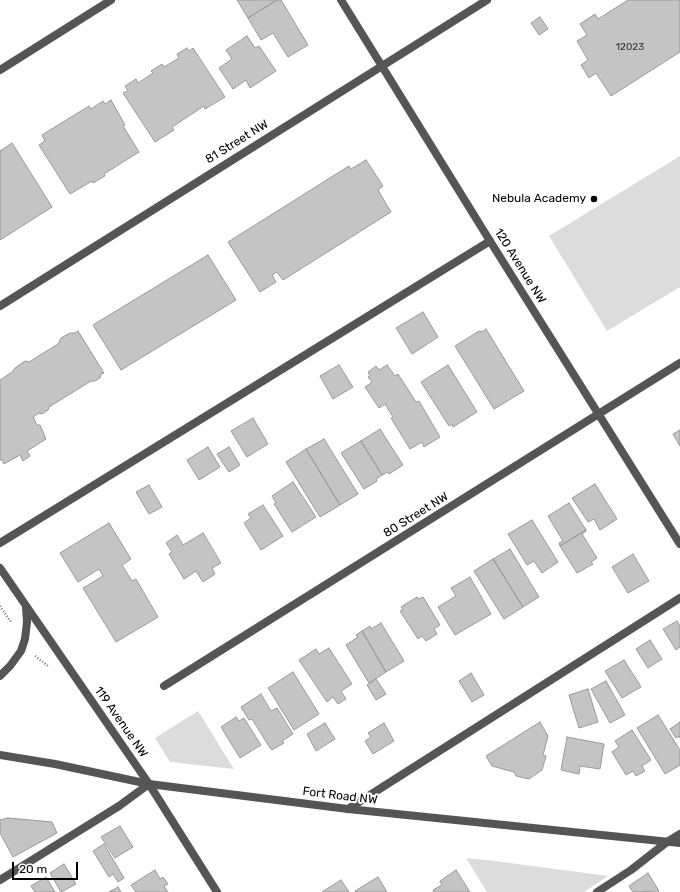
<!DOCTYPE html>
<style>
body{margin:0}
#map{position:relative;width:680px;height:892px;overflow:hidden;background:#fff;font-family:Rubik,sans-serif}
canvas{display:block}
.scale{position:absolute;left:12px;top:862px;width:66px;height:18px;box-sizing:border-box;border:2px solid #000;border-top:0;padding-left:5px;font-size:12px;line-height:14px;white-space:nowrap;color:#000;-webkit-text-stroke:3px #fff;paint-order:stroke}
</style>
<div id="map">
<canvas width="680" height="892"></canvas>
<div class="scale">20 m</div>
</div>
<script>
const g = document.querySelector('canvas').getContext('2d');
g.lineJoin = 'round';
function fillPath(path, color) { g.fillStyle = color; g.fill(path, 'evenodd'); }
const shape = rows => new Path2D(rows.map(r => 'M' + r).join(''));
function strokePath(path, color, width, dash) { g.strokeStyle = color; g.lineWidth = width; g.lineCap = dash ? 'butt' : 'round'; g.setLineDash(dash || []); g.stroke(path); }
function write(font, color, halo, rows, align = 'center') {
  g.font = font + ' Rubik,sans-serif'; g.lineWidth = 4; g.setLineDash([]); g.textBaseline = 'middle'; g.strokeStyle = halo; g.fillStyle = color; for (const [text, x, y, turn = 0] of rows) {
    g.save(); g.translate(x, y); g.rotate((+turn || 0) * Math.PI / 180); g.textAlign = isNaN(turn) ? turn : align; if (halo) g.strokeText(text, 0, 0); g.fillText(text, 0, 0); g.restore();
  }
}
fillPath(shape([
 [680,156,680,287,607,331,549,236],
 [198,711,234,769,170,762,155,738],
 [466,858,487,860,608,876,584,892,487,892]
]), '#dcdcdc');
const building = shape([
 [237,0,277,0,248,18,237,0],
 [277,0,281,0,308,45,288,57,273,33,261,40,248,18,277,0],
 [628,0,680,0,680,52,611,96,596,73,589,78,581,65,588,60,577,41,587,35,580,24,595,14,598,19,628,0],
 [540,17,548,29,539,35,531,23,540,17],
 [247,36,255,48,259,46,276,71,250,88,246,80,233,89,219,68,232,59,226,50,247,36],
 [187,48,189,51,193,48,225,97,205,109,204,106,172,127,174,130,155,142,123,93,128,91,125,86,136,79,138,83,153,73,151,71,162,64,164,67,179,58,177,54,187,48],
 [111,100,125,125,123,126,139,152,104,174,105,176,93,183,92,181,70,194,39,145,45,141,42,135,89,106,91,109,103,101,105,104,111,100],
 [12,143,52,207,0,240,0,151,12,143],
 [366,160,383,186,378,190,391,212,283,280,277,272,272,275,276,282,260,292,228,242,349,166,351,169,366,160],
 [208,255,236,300,121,370,93,325,208,255],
 [423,312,438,337,412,354,396,328,423,312],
 [486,329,524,391,494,409,455,346,479,331,482,332,486,329],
 [78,331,104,373,101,374,100,378,95,381,91,381,49,407,48,410,42,414,39,413,33,417,37,425,40,425,46,439,27,451,30,456,23,461,20,455,4,464,2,460,0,460,0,380,12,372,15,368,25,361,29,362,58,344,61,338,70,333,75,333,78,331],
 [339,365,353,387,333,399,320,376,339,365],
 [387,365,395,376,398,374,416,402,419,401,440,437,424,447,422,442,410,449,391,418,393,417,385,404,379,408,365,387,372,382,368,377,370,376,368,372,376,366,379,370,387,365],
 [448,365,477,412,453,427,452,424,449,426,421,382,448,365],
 [253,418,268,444,247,457,231,431,253,418],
 [380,429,403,465,389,474,388,472,382,475,361,441,380,429],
 [680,430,680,446,673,434,680,430],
 [324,439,358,494,340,505,306,449,324,439],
 [361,441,382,475,376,479,377,481,364,489,341,453,361,441],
 [208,447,220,467,199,480,187,460,208,447],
 [229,447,240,465,229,472,217,454,229,447],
 [306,449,340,505,320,517,286,462,306,449],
 [293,482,316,517,292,532,274,504,276,503,272,496,293,482],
 [595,484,617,519,600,530,594,519,588,522,572,498,595,484],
 [149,485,162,507,149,514,136,492,149,485],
 [569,503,586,530,560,546,559,543,563,541,548,516,569,503],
 [263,505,283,536,261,550,244,523,251,518,248,514,263,505],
 [532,520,558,562,542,573,534,561,527,565,508,534,532,520],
 [109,523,131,559,122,565,132,581,136,579,158,617,116,642,83,588,103,576,99,569,78,582,60,553,109,523],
 [586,530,586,531,582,534,597,558,591,562,593,564,577,573,560,546,586,530],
 [203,533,221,563,212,568,215,574,203,582,196,571,184,579,169,554,172,552,166,543,177,535,183,545,203,533],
 [510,549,539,597,523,607,493,559,510,549],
 [633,554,649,581,628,593,612,567,633,554],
 [493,559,523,607,504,619,474,571,493,559],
 [470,577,491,614,455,635,438,607,456,596,451,588,470,577],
 [417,597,419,599,423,597,440,625,434,629,437,634,426,641,422,636,418,639,400,611,403,610,401,607,417,597],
 [677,621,680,626,680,647,676,650,663,629,677,621],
 [381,623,404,661,386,672,362,631,370,626,371,629,381,623],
 [362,631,386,672,369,683,346,645,358,637,356,635,362,631],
 [650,640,662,659,648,668,636,649,650,640],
 [329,648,352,684,341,691,346,699,338,704,333,697,327,702,299,660,316,649,319,654,329,648],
 [624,660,641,687,622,698,605,671,624,660],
 [293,672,319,714,294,730,268,688,293,672],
 [471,673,484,695,472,702,459,681,471,673],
 [376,679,386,694,376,700,367,685,376,679],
 [606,681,625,715,610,723,591,689,606,681],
 [588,689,598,722,579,728,569,695,588,689],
 [261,694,271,711,277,708,293,734,282,741,284,743,272,750,271,748,270,748,252,719,249,720,241,707,261,694],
 [658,715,680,750,680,765,665,774,637,728,658,715],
 [236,717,239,721,244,718,261,745,240,758,221,727,236,717],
 [540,722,548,736,543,755,546,756,542,770,529,779,516,776,514,772,492,766,486,756,540,722],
 [680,722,680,738,679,736,676,738,670,729,680,722],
 [325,723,335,739,316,751,307,734,325,723],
 [384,723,394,741,373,754,365,741,371,737,368,733,384,723],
 [632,730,651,760,642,766,645,771,636,776,633,771,626,775,612,752,619,747,615,741,632,730],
 [567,737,604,744,600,769,580,766,579,774,561,770,567,737],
 [8,818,52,822,57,833,13,857,0,833,0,820,8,818],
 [120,826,133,847,115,858,101,837,120,826],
 [104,844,124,878,118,882,113,874,109,877,93,851,104,844],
 [64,864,76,884,61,892,50,873,64,864],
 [155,870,160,879,163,877,168,884,164,886,168,892,136,892,131,885,155,870],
 [456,870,470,892,434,892,433,890,442,885,440,881,456,870],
 [648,873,659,891,633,892,629,886,648,873],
 [46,877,55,892,35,892,31,886,46,877],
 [378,877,387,892,356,892,355,891,378,877],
 [341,880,349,892,322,892,341,880],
 [118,887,121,892,109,892,118,887]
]);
fillPath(building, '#c4c4c4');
strokePath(building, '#999', 1);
strokePath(shape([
 [0,606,11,622],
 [35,656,48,666]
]), '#777', 2.5, [1, 2]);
strokePath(shape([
 [0,70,111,0],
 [0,543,490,241],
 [348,809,680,598],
 [0,880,119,806,149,784],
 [597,892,631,870,667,842]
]), '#555', 8);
strokePath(shape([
 [341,0,490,241,680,544],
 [0,306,487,0],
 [0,568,149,784,217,892],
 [0,676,10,666,21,651,25,639,27,622,26,607],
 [164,686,680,363],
 [667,842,680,834]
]), '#555', 8);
strokePath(shape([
 [0,755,55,764,149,784,348,809,680,843]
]), '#555', 8);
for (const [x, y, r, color] of [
 [594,199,4,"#000"]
]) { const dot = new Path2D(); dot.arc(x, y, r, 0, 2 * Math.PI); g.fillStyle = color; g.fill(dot); strokePath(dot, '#fff', 1.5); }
write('10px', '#313131', null, [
 ["12023",630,47]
]);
write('12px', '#000', '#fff', [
 ["81 Street NW",237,142,-32],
 ["120 Avenue NW",520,266,58],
 ["80 Street NW",416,515,-32],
 ["119 Avenue NW",121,722,55],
 ["Fort Road NW",340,796,7]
]);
write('12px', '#000', '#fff', [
 ["Nebula Academy",586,199]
], 'right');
</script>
